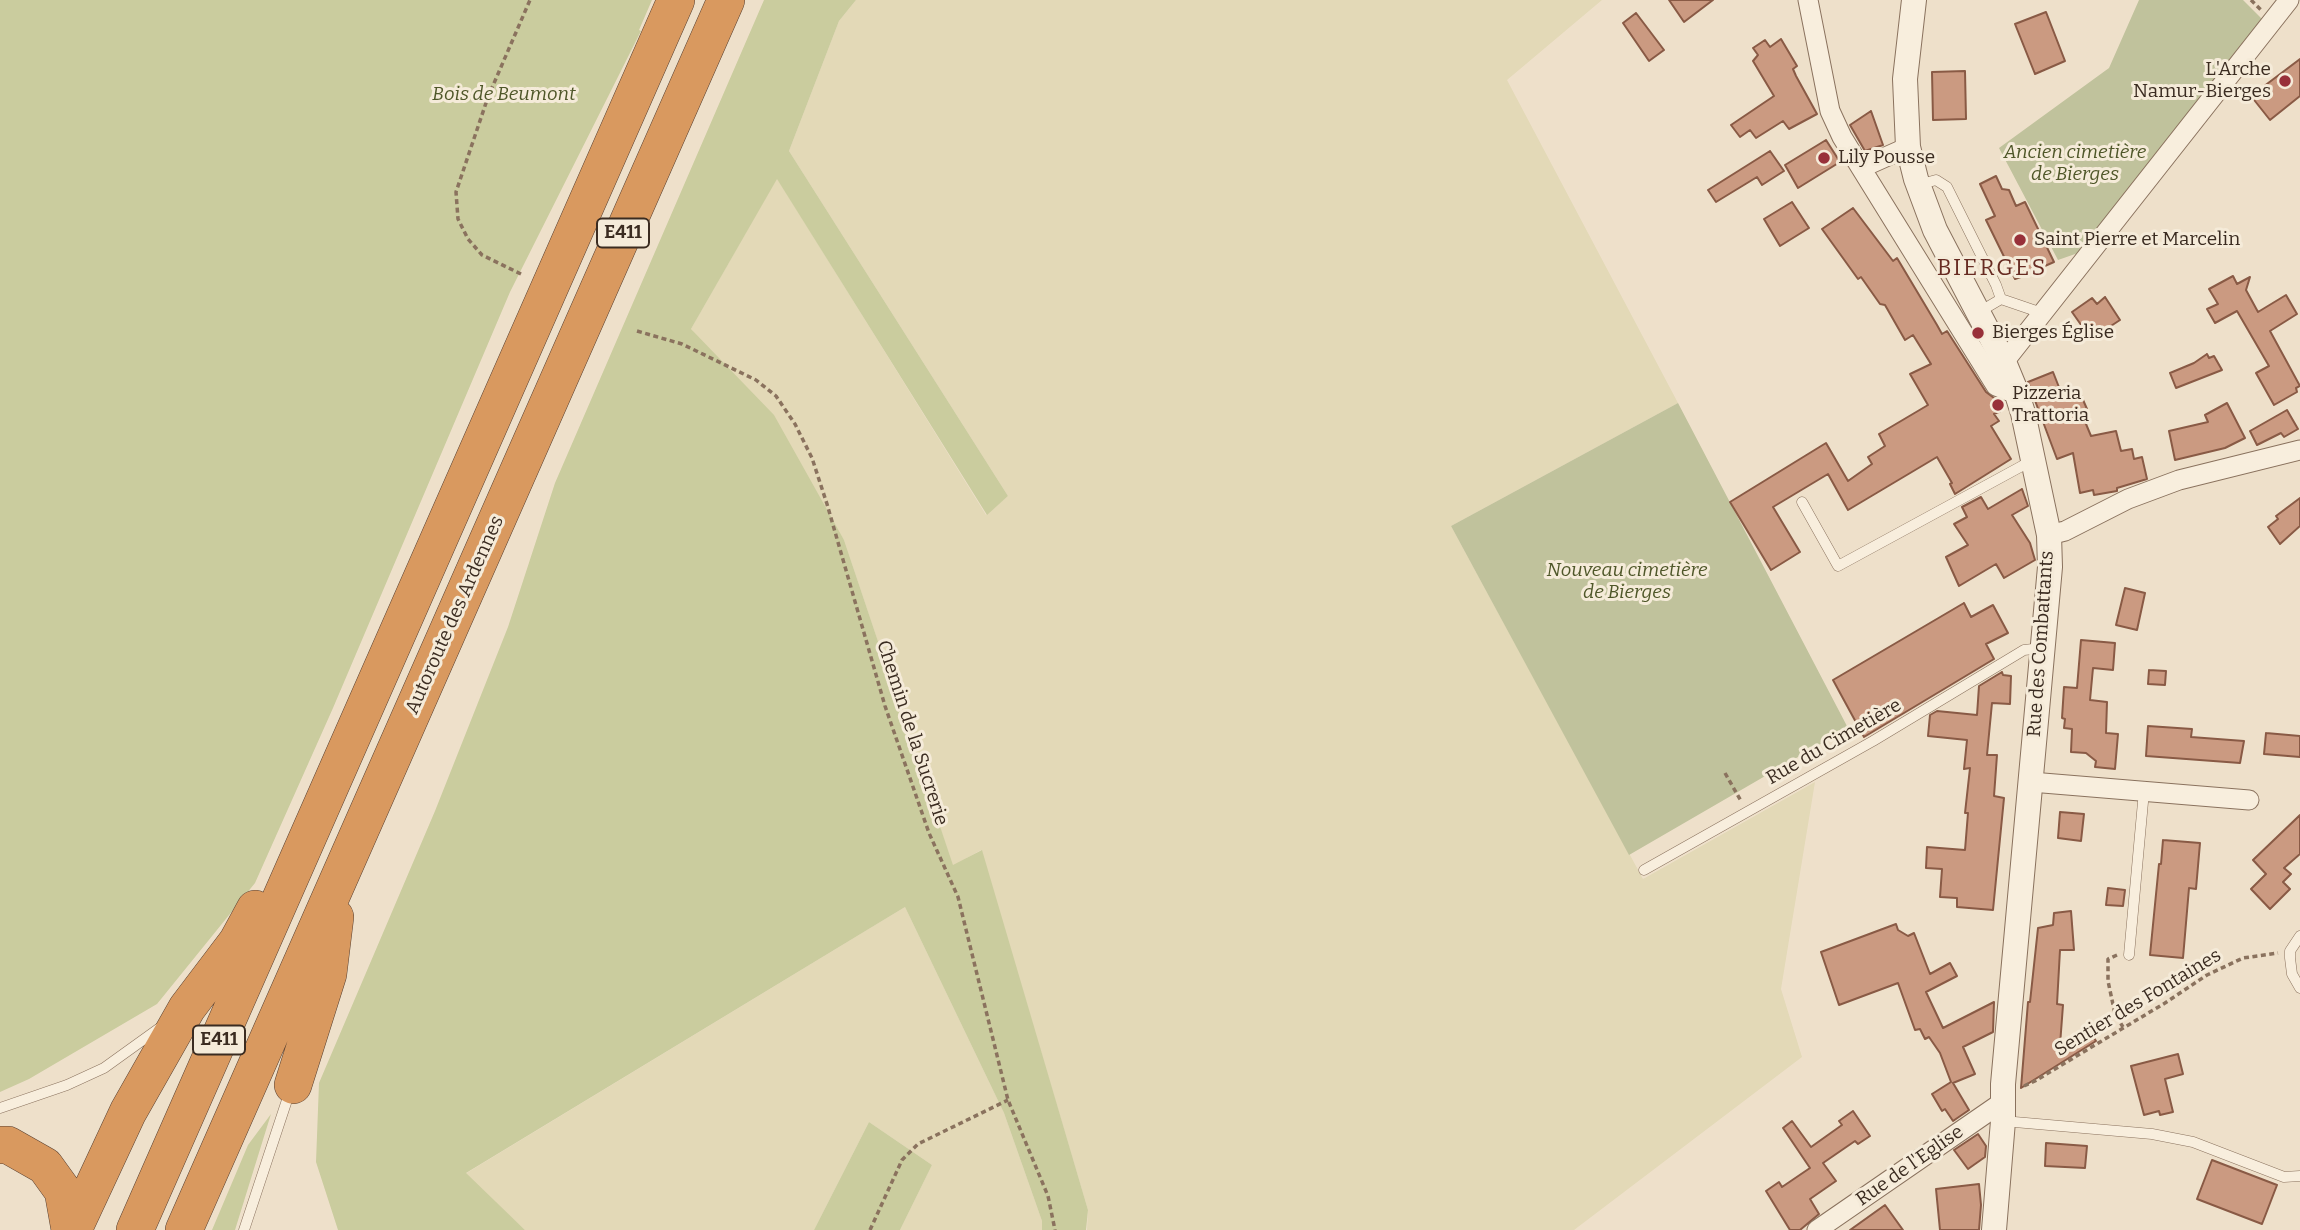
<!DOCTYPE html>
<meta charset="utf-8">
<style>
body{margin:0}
canvas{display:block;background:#eee0ca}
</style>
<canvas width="2300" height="1230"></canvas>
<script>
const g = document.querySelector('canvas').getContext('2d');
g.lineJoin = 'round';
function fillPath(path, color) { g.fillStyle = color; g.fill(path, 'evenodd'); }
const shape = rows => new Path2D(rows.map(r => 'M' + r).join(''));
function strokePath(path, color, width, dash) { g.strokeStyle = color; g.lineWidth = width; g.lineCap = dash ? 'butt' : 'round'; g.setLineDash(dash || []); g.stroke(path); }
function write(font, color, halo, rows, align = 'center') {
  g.font = font + ' Bitter,serif'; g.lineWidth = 6; g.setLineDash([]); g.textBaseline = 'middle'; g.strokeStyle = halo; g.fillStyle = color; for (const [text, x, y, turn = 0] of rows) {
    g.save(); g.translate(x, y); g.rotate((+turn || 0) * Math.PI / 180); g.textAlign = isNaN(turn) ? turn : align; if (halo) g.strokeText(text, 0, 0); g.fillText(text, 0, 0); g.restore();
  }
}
fillPath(shape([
 [856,0,1602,0,1507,80,1678,403,1451,526,1643,879,1815,782,1781,989,1802,1057,1574,1230,1087,1230,1088,1210,981,850,953,866,844,540,691,329,777,178,986,515,1008,496,789,151,839,21],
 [905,907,1004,1113,1042,1221,1042,1230,900,1230,932,1165,869,1122,814,1230,525,1230,465,1174]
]), '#e3d9b7');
fillPath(shape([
 [0,0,652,0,639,30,641,31,510,292,333,708,255,883,157,1004,29,1079,0,1092],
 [764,0,856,0,839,21,789,151,1008,496,987,515,777,179,691,329,774,415,844,540,953,865,982,850,1088,1210,1086,1230,1042,1230,1042,1221,1004,1113,905,907,466,1173,525,1230,338,1230,316,1162,319,1083,435,811,508,627,555,483],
 [271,1114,235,1230,212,1230,248,1145],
 [869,1122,932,1165,900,1230,814,1230]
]), '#cacc9e');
fillPath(shape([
 [2139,0,2243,0,2266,23,2078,253,2058,260,1999,148,2109,68],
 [1678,403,1848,728,1629,855,1451,526]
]), '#c0c29c');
const building = shape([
 [1669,0,1713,0,1684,22,1669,0],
 [2046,12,2065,61,2035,74,2015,24,2046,12],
 [1636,13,1664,50,1649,61,1623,23,1636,13],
 [1781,39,1797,66,1793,69,1796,76,1817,114,1789,129,1783,121,1756,138,1750,130,1740,137,1731,125,1774,96,1753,61,1758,55,1753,48,1765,40,1770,47,1781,39],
 [2300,59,2300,96,2270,120,2251,96,2300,59],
 [1965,71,1966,119,1933,120,1932,72,1965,71],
 [1871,111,1883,145,1865,151,1850,125,1871,111],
 [1826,140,1840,162,1798,188,1785,165,1826,140],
 [1770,151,1784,171,1762,185,1757,177,1716,202,1708,190,1770,151],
 [1996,176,2002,189,2009,190,2016,206,2025,202,2054,262,2038,269,2038,271,2015,279,1986,220,1995,216,1980,184,1996,176],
 [1792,202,1809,228,1780,246,1764,219,1792,202],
 [1853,208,1893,261,1897,258,1937,325,1942,334,1947,331,1986,392,1994,398,2001,411,1994,414,1999,421,1991,426,2011,459,1955,494,1950,484,1952,483,1937,457,1848,510,1828,474,1773,507,1800,552,1771,570,1730,502,1826,443,1848,481,1872,464,1868,457,1885,446,1879,434,1928,405,1910,374,1931,364,1913,335,1905,340,1885,305,1880,304,1861,277,1858,279,1822,229,1853,208],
 [2233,276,2237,284,2250,277,2246,290,2258,312,2286,295,2297,314,2270,331,2300,386,2296,388,2297,392,2274,405,2256,373,2269,366,2237,311,2215,323,2207,309,2218,304,2209,289,2233,276],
 [2105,297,2120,320,2091,339,2072,312,2092,298,2097,304,2105,297],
 [2207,354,2209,358,2214,356,2222,370,2176,388,2170,373,2194,363,2207,354],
 [2053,372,2064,400,2080,393,2087,409,2081,412,2091,436,2116,431,2121,451,2132,449,2134,459,2142,457,2147,479,2117,488,2117,491,2094,495,2093,490,2080,493,2073,453,2057,459,2028,382,2053,372],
 [2227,403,2245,438,2225,448,2175,460,2169,431,2208,422,2205,415,2227,403],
 [2287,410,2298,429,2284,437,2281,433,2257,445,2250,431,2287,410],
 [2022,489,2028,506,2012,515,2030,543,2035,560,2004,578,1996,564,1959,586,1946,557,1968,545,1954,524,1967,517,1962,507,1981,497,1988,509,2022,489],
 [2300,498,2300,526,2280,544,2268,527,2278,519,2276,516,2300,498],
 [2125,588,2145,593,2137,630,2116,625,2125,588],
 [1964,603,1971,617,1993,605,2008,633,1986,644,1994,659,1864,737,1833,680,1964,603],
 [2081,640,2115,643,2113,670,2093,668,2090,700,2107,702,2106,733,2118,734,2115,769,2095,767,2096,761,2086,753,2071,752,2072,729,2064,728,2065,719,2062,718,2064,687,2077,688,2081,640],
 [2149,670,2166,671,2165,685,2148,684,2149,670],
 [2002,672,2003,675,2011,676,2010,704,1992,703,1987,755,1997,755,1994,796,2004,798,1993,910,1957,907,1957,898,1940,897,1942,869,1926,868,1927,847,1965,850,1968,813,1965,813,1970,768,1964,769,1967,740,1928,736,1930,715,1937,711,1977,715,1979,686,2002,672],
 [2148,726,2192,729,2191,737,2244,741,2240,763,2146,756,2148,726],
 [2266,733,2300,736,2300,757,2264,754,2266,733],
 [2060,812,2084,814,2081,841,2058,838,2060,812],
 [2300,815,2300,854,2284,868,2291,874,2283,882,2290,889,2270,909,2251,889,2266,874,2253,860,2300,815],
 [2163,840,2200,843,2196,889,2189,888,2183,958,2150,955,2159,864,2161,864,2163,840],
 [2108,888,2125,890,2123,906,2106,905,2108,888],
 [2071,911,2074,950,2060,950,2057,1004,2063,1005,2060,1045,2088,1028,2096,1041,2021,1088,2028,1002,2030,1002,2038,928,2053,925,2054,913,2071,911],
 [1896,924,1898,930,1908,936,1914,933,1930,974,1950,963,1957,976,1926,992,1943,1028,1994,1002,1993,1032,1963,1047,1975,1074,1953,1083,1969,1110,1953,1121,1945,1109,1942,1111,1932,1094,1951,1082,1940,1053,1929,1037,1925,1039,1920,1029,1915,1030,1898,983,1839,1005,1821,952,1896,924],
 [2178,1054,2183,1074,2165,1079,2173,1112,2160,1115,2159,1111,2144,1115,2131,1066,2178,1054],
 [1853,1111,1870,1136,1858,1144,1855,1141,1823,1163,1836,1181,1810,1199,1819,1214,1800,1230,1790,1230,1766,1191,1779,1182,1782,1187,1810,1168,1783,1128,1792,1121,1811,1147,1842,1125,1839,1121,1853,1111],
 [1978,1134,1986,1146,1985,1157,1968,1169,1954,1150,1978,1134],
 [2046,1143,2087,1146,2085,1168,2045,1166,2046,1143],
 [2212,1160,2277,1185,2262,1224,2197,1199,2212,1160],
 [1979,1184,1981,1205,1979,1230,1940,1230,1936,1189,1979,1184],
 [1885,1205,1903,1230,1850,1230,1885,1205]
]);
fillPath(building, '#cb9a81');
strokePath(building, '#895a45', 2);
const service = shape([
 [1918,185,1936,180,1947,187,1996,285,2001,299,1979,312],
 [2001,299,2042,313],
 [1802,502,1838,566,2033,460],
 [1644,870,1873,741,2024,650,2042,648],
 [2300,936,2290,951,2290,958,2292,974,2300,988],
 [2129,955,2144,791],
 [0,1108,67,1085,104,1068,161,1027],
 [2003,1121,2152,1134,2193,1142,2284,1177,2300,1176],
 [244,1230,290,1091]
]);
const minor = shape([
 [1808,0,1830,111,1842,137,1861,168,1908,147],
 [1861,168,1996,386,2008,391,2016,391],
 [2004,362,2289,0],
 [2049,535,2065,531,2128,499,2179,480,2300,450],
 [2031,782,2249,800],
 [1817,1230,2004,1101]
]);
const tertiary = shape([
 [1914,0,1905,79,1908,147,1916,179,1935,230,2004,362,2016,391,2023,413,2049,535,2050,567,2003,1084,2003,1121,1994,1230]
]);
const motorway = shape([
 [293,1085,328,974,335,917],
 [0,1145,8,1145,45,1166,63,1191,70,1230],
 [73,1230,128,1112,187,1008,237,942,255,909],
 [135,1230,676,0],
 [184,1230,726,0]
]);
strokePath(service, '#8a725e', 11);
strokePath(minor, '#8a725e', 21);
strokePath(tertiary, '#8a725e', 26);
strokePath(motorway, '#594132', 38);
strokePath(shape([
 [2251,0,2261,10],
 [521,274,482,255,468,239,458,219,456,192,488,97,530,0],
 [637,331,682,344,756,380,776,396,795,424,812,458,827,504,885,706,929,833,958,897,1008,1100,1048,1196,1055,1230],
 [1725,773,1741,801],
 [2117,955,2108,959,2108,981,2115,1014,2123,1027],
 [2024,1086,2035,1081,2165,1003,2207,975,2243,958,2278,953],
 [870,1230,902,1160,918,1144,1008,1100]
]), '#8a725e', 3.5, [5, 3.5]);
strokePath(service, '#f8eedd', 10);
strokePath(minor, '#f8eedd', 19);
strokePath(tertiary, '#f8eedd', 24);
strokePath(motorway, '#d9995f', 37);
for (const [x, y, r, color] of [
 [2285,81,7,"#983039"],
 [1824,158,7,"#983039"],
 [2020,240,7,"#983039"],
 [1978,333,7,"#983039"],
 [1998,405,7,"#983039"]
]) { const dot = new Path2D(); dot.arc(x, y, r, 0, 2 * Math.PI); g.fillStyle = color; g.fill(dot); strokePath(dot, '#f5ebd9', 2.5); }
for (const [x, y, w] of [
 [623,233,52],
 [219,1040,52]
]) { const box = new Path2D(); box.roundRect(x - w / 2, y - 14.5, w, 29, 5); g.fillStyle = '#f5ebd9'; g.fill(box); strokePath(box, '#3b2c21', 2); }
write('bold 18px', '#3b2c21', null, [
 ["E411",623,233],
 ["E411",219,1040]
]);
write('19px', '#3b2c21', '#f5ebd9', [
 ["L'Arche",2271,70,"right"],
 ["Namur-Bierges",2271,92,"right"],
 ["Lily Pousse",1838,158],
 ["Saint Pierre et Marcelin",2034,240],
 ["Bierges Église",1992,333],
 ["Pizzeria",2012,394],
 ["Trattoria",2012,416]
], 'left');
write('italic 19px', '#4f5729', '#f5ebd9', [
 ["Bois de Beumont",504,95],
 ["Ancien cimetière",2075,153],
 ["de Bierges",2075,175],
 ["Nouveau cimetière",1627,571],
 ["de Bierges",1627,593]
]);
write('19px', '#3b2c21', '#f5ebd9', [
 ["Autoroute des Ardennes",455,615,-66],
 ["Rue des Combattants",2041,644,-86],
 ["Chemin de la Sucrerie",912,733,72],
 ["Rue du Cimetière",1834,742,-30],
 ["Sentier des Fontaines",2138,1003,-31],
 ["Rue de l'Eglise",1910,1166,-35]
]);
g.letterSpacing = '2px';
write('23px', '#672b22', '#f5ebd9', [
 ["BIERGES",1992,269]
]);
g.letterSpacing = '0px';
</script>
